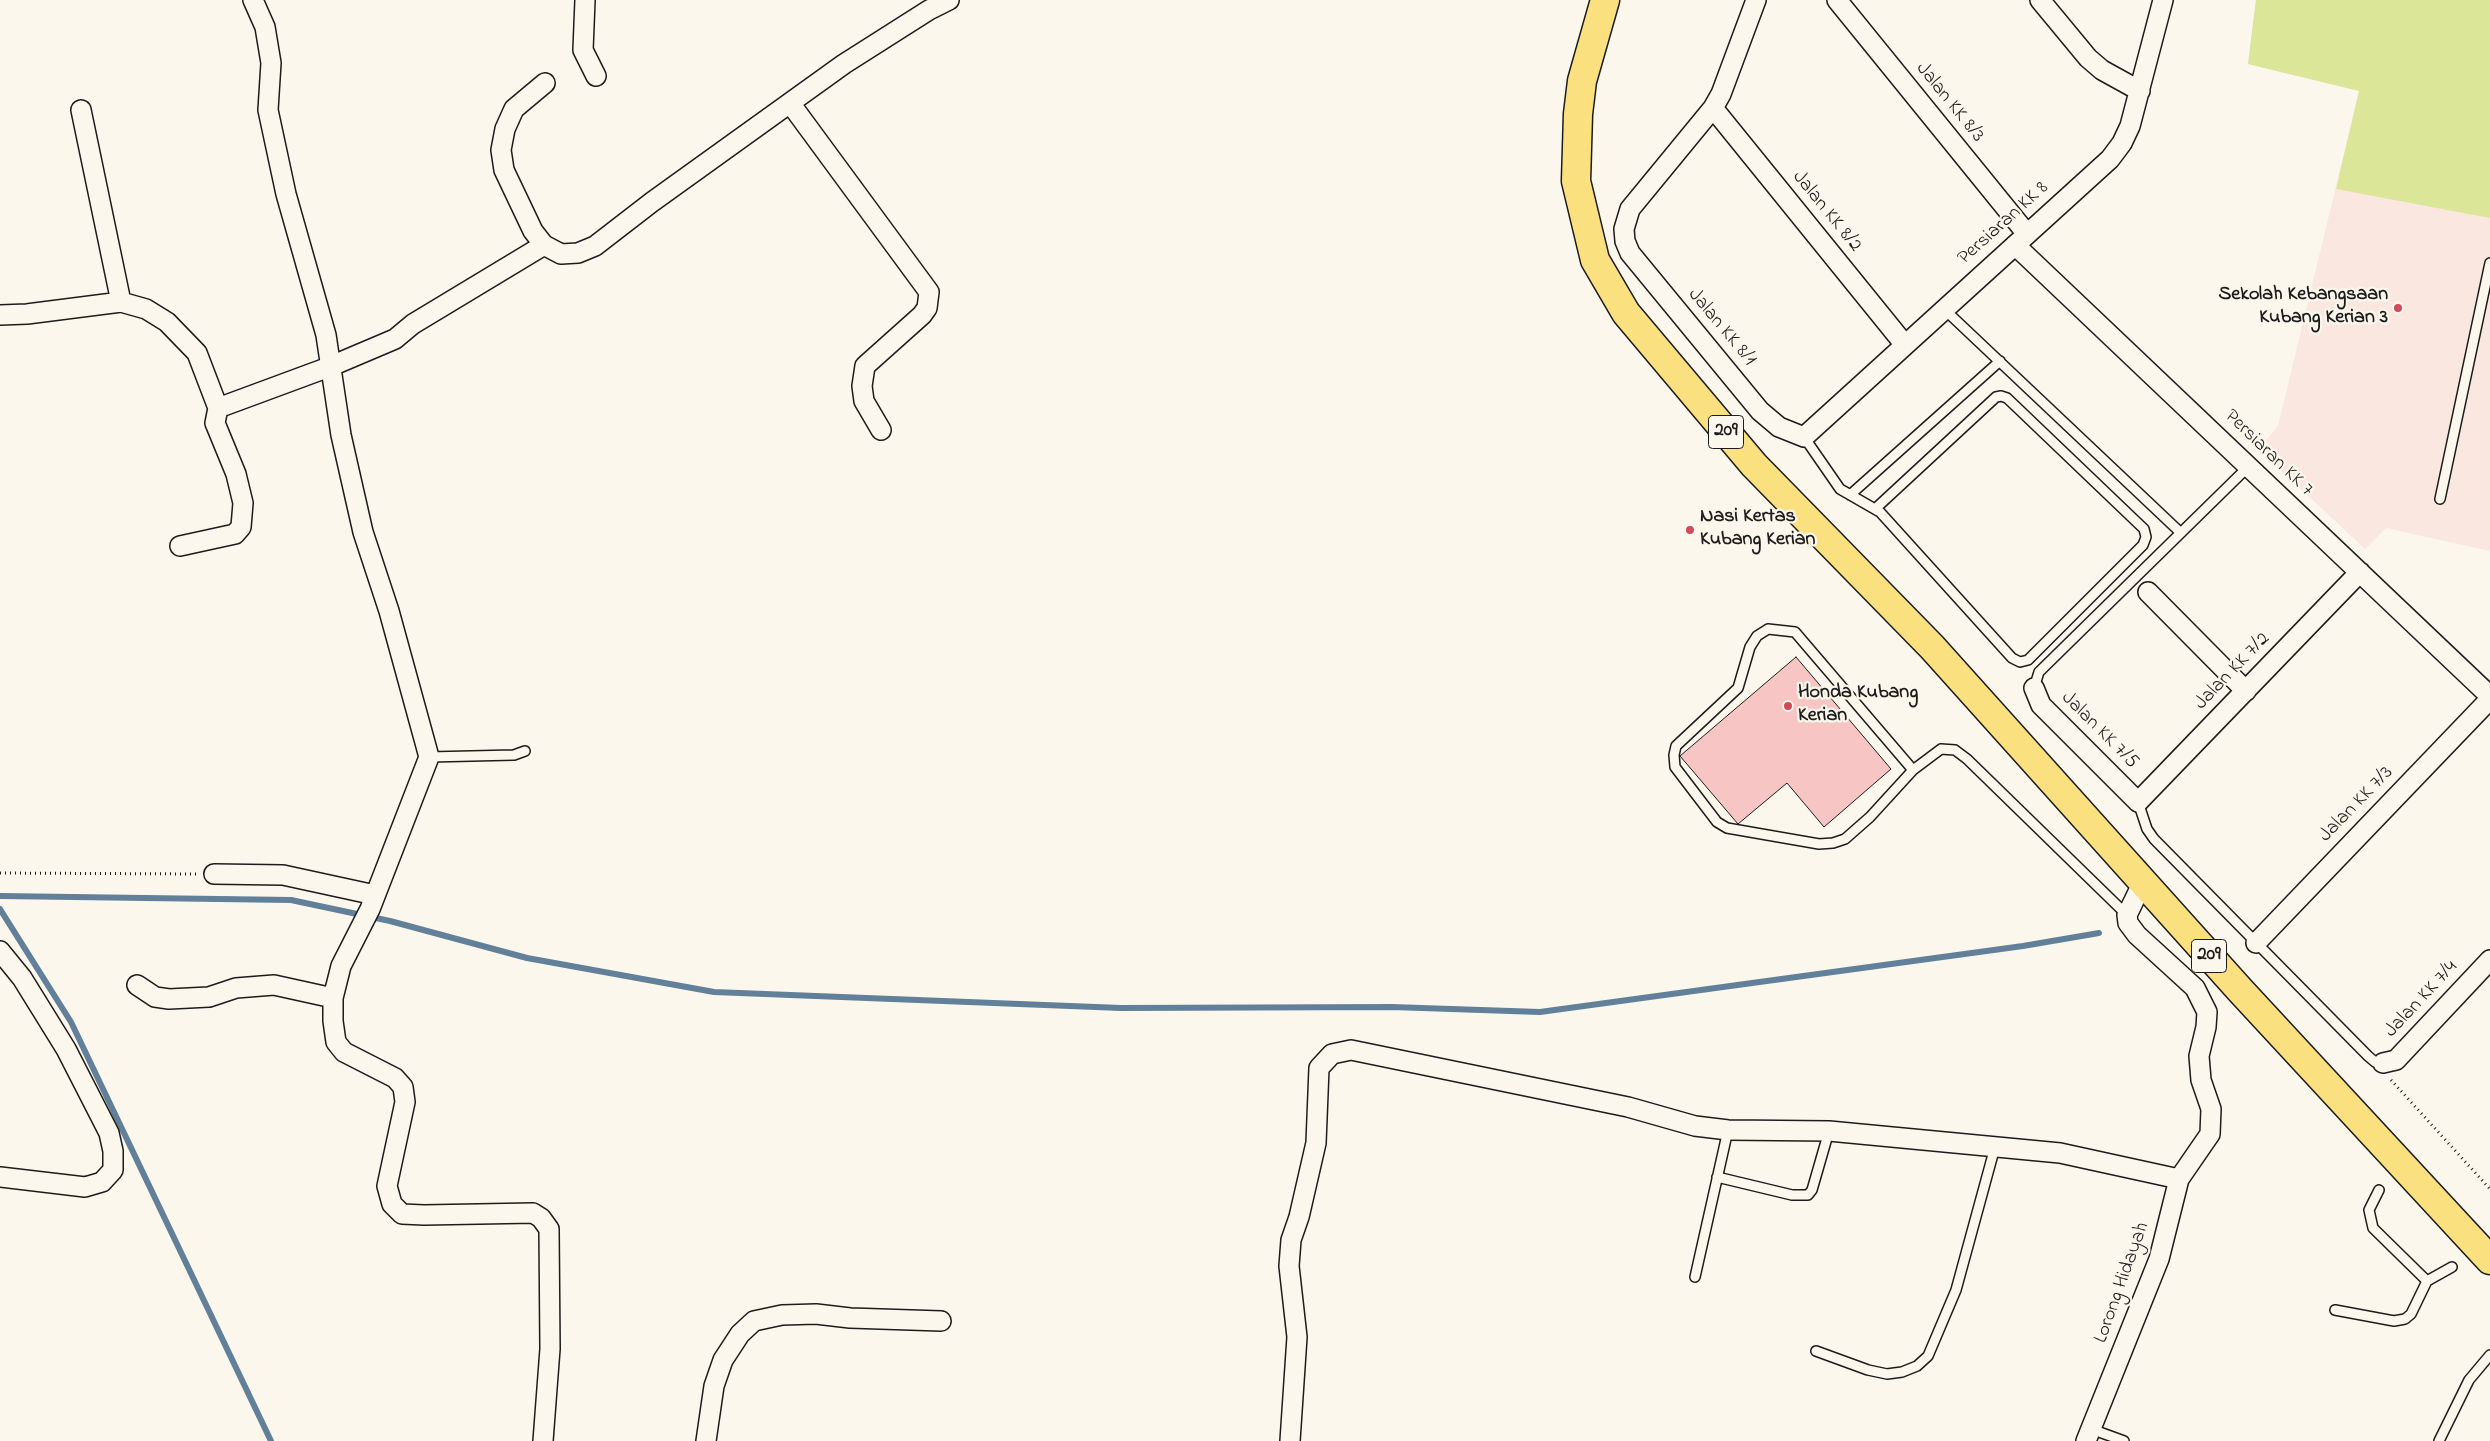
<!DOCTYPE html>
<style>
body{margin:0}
canvas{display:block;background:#fbf7ec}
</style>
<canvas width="2490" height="1441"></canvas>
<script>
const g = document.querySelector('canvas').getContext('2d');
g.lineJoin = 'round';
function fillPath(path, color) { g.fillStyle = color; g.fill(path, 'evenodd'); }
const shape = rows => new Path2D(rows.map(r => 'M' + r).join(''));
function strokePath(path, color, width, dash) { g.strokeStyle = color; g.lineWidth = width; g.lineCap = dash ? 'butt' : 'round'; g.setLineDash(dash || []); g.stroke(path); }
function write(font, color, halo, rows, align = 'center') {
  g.font = font + ' "Indie Flower",sans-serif'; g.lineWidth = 4.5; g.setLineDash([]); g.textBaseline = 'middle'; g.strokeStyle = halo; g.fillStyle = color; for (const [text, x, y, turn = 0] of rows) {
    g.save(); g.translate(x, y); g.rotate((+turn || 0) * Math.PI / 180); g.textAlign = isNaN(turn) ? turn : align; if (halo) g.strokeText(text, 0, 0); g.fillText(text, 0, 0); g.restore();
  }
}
fillPath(shape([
 [2256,0,2490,0,2490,551,2386,528,2365,549,2258,449,2278,426,2359,91,2248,64]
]), '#fae8e0');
fillPath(shape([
 [2256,0,2490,0,2490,218,2336,189,2359,91,2248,64]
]), '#dbe699');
strokePath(shape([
 [0,896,291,900,390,921,527,958,714,992,1121,1008,1392,1007,1540,1012,2023,946,2099,933],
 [0,909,71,1022,271,1441]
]), '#628099', 6);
const building = shape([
 [1796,657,1891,769,1824,827,1787,783,1738,824,1680,756,1796,657]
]);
fillPath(building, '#f7c6c4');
strokePath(building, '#1c1c1c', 1);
const lane = shape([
 [1944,309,2181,533],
 [1804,437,1840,489,1880,512,2012,658,2020,662,2028,660,2143,545,2146,537,2144,529,2007,398,2001,396,1996,397,1875,509],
 [1850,495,2000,361],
 [2440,499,2490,263],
 [2034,688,2039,672,2248,467],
 [429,757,514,755,525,751],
 [1913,770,1870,817,1845,839,1833,843,1819,844,1727,828,1717,822,1675,767,1674,755,1676,746,1738,688,1750,647,1757,636,1768,629,1795,632,1913,770,1941,749,1955,750,1967,759,2127,915],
 [2138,802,2147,829,2154,839,2368,1056,2375,1062,2383,1063],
 [1717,1177,1792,1195,1808,1195,1812,1190,1829,1131],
 [2379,1190,2369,1210,2373,1228,2427,1281],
 [1695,1277,1728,1130],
 [2335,1310,2394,1321,2405,1319,2411,1314,2427,1281,2452,1267],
 [1816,1351,1868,1370,1887,1374,1902,1372,1917,1366,1928,1356,1956,1290,1995,1147],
 [2091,1429,2124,1441],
 [2439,1441,2469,1380,2490,1355]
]);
const street = shape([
 [253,0,265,27,271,63,268,110,286,194,326,335,341,435,363,532,389,611,429,757,370,909,341,966,333,998,333,1021,336,1042,344,1052,395,1078,403,1087,405,1102,387,1186,392,1204,402,1214,424,1215,533,1213,541,1218,549,1229,550,1349,543,1441],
 [585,0,583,50,596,76],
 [1756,0,1721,94,1713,108,1630,209,1624,229,1625,241,1630,253,1760,411,1779,427,1804,437,2110,159,2122,143,2130,126,2163,0],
 [1837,0,2027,234],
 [2040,0,2088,58,2102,70,2140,91],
 [545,83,514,109,505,129,501,150,504,170,533,231,544,245,561,254,578,253,595,246,652,202,844,64,929,10,949,0],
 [790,103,929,292,927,308,922,315,865,366,862,386,864,401,881,430],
 [1713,108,1905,345],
 [81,110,121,302],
 [2015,245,2490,696],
 [0,315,27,314,121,302,146,309,167,322,197,353,218,408],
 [180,546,235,534,241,527,243,503,236,474,215,423,218,408,329,367,395,339,413,324,544,245],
 [2148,592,2246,691],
 [2034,688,2041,705,2138,802,2360,572],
 [214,874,283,875,375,895],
 [2256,943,2490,699],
 [0,951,22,978,66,1049,109,1133,113,1151,113,1170,102,1182,85,1187,0,1177],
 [137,985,155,997,169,999,209,997,236,988,274,985,333,998],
 [2383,1063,2396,1060,2490,960],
 [706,1441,714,1386,723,1360,740,1334,754,1321,782,1315,816,1314,850,1318,941,1321],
 [1290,1441,1297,1337,1289,1266,1291,1240,1299,1217,1316,1143,1319,1068,1332,1054,1351,1050,1628,1107,1695,1126,1728,1130,1829,1131,2060,1153,2179,1179],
 [2086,1441,2159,1259,2179,1179,2210,1134,2211,1109,2201,1080,2199,1056,2206,1027,2207,1012,2195,988,2137,935,2128,923,2127,915,2143,882]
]);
const primary = shape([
 [1605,0,1582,81,1578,114,1576,181,1595,260,1626,313,1754,465,1932,647,2240,990,2490,1260]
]);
strokePath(lane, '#1c1c1c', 12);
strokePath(street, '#1c1c1c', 22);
strokePath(primary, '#1c1c1c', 31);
strokePath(shape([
 [0,873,196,874],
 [2391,1080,2490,1189]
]), '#1c1c1c', 3, [1, 4]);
strokePath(lane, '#fbf7ec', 9);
strokePath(street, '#fbf7ec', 19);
strokePath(primary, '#fbe080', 28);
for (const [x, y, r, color] of [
 [2398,308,5,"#d1495b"],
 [1690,530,5,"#d1495b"],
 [1788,706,5,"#d1495b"]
]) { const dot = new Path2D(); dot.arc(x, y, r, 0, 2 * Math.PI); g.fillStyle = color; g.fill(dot); strokePath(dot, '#fbf7ec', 2); }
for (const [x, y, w] of [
 [1726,432,35],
 [2209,956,35]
]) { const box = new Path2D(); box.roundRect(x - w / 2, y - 16.5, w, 33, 4); g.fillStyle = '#fbf7ec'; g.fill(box); strokePath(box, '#1c1c1c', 1); }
write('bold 19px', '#1c1c1c', null, [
 ["209",1726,432],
 ["209",2209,956]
]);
write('20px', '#1c1c1c', '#fbf7ec', [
 ["Jalan KK 8/3",1949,103,51],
 ["Jalan KK 8/2",1826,212,51],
 ["Persiaran KK 8",2004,224,-42],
 ["Jalan KK 8/1",1721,328,50],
 ["Persiaran KK 7",2268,454,44],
 ["Jalan KK 7/2",2233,672,-46],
 ["Jalan KK 7/5",2099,731,45],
 ["Jalan KK 7/3",2357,805,-46],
 ["Jalan KK 7/4",2422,1000,-47],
 ["Lorong Hidayah",2123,1283,-70]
]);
write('bold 20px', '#1c1c1c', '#fbf7ec', [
 ["Sekolah Kebangsaan",2388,296,"right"],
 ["Kubang Kerian 3",2388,319,"right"],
 ["Nasi Kertas",1700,518],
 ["Kubang Kerian",1700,541],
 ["Honda Kubang",1798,694],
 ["Kerian",1798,717]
], 'left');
</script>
